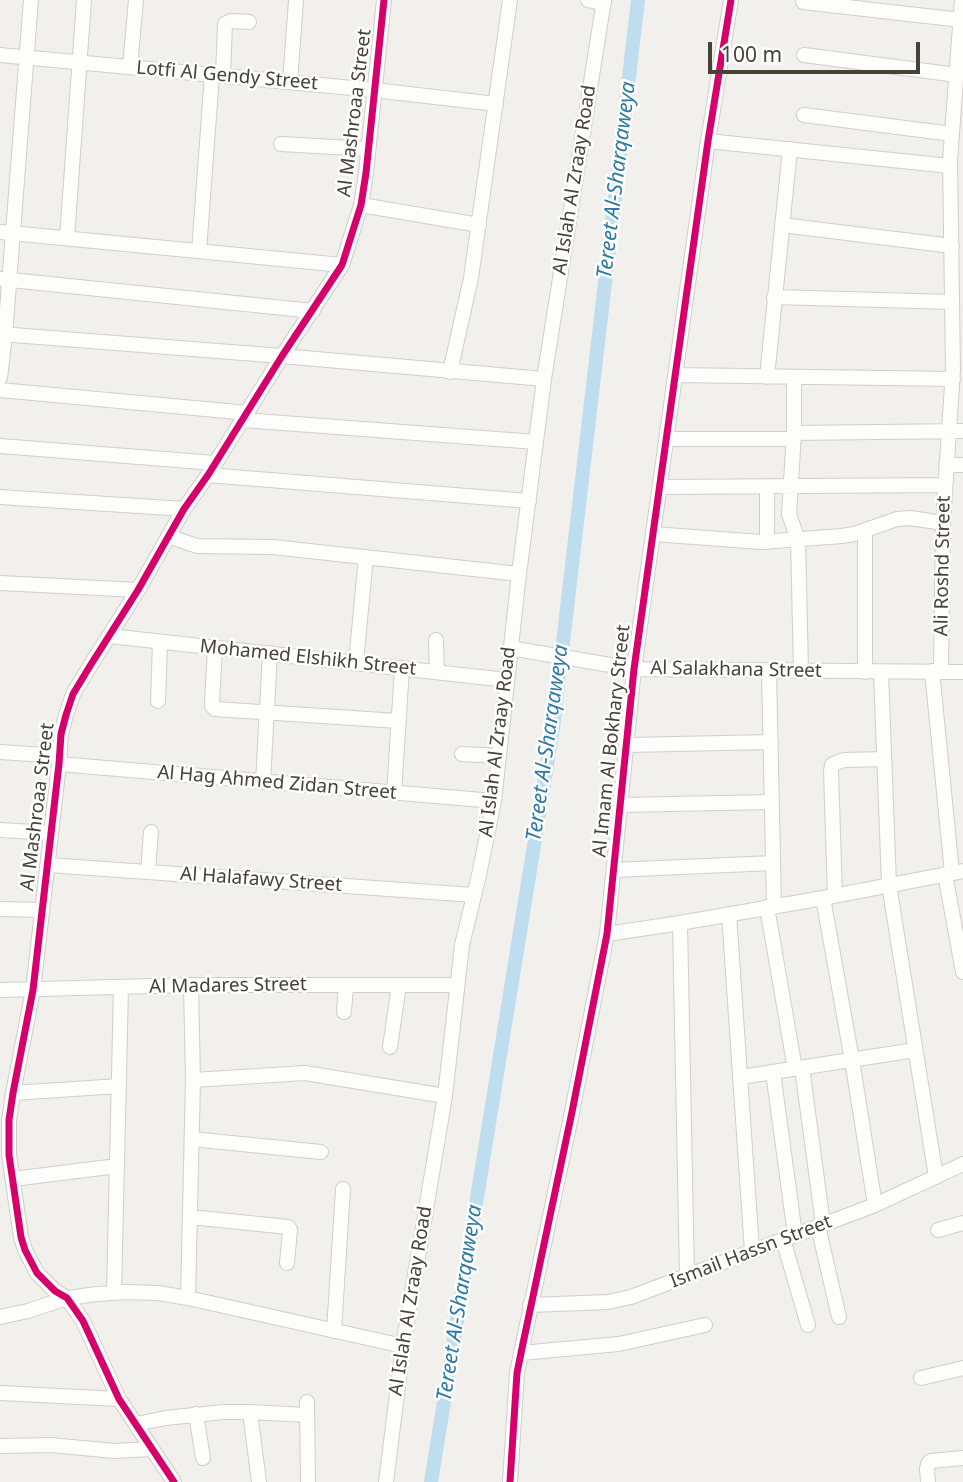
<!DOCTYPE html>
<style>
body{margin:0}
#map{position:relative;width:963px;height:1482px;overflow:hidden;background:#f2f0ed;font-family:"Noto Sans",sans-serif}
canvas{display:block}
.scale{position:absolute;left:708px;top:42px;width:212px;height:32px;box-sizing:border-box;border:4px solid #484138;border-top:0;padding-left:9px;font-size:21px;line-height:24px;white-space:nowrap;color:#484138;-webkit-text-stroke:5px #fff;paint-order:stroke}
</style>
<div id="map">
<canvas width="963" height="1482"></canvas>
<div class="scale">100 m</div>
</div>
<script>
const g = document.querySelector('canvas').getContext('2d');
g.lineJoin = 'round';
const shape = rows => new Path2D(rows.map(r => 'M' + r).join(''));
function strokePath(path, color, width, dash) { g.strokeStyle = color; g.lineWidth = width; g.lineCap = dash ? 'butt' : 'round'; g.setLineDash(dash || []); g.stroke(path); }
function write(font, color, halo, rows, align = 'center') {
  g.font = font + ' "Noto Sans",sans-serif'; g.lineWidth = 5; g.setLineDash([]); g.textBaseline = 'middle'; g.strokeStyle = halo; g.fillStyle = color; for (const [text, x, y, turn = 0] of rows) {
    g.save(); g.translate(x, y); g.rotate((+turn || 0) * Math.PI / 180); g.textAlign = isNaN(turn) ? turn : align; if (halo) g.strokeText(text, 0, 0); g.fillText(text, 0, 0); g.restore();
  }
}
strokePath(shape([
 [431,1482,553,728,638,0]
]), '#bedeef', 14);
const minor = shape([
 [588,0,604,3],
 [803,2,961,20],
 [0,55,374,90,496,104],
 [804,55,957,75],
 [130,67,136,0],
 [223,76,225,24,231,21,249,22],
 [290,82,296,0],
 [804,115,952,134],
 [708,141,950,166],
 [281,144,368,149],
 [361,205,479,225],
 [782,225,952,246],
 [0,232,342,265],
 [67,238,84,0],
 [199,251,212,75],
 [1,279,313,311],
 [774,297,952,302],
 [0,334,282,356,544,379],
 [450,372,471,278,510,0],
 [675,375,953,379],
 [767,377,790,149],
 [794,377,794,433,789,514,798,540,801,671],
 [0,378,5,335,31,0],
 [0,390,248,413],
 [243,420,536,442],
 [794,433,963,431],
 [666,439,793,439],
 [0,446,215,463],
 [946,465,963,465],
 [208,475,529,501],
 [660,487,945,485],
 [0,497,184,509],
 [865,531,865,672],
 [653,534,761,542,842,536,854,534,897,519,910,518,943,523],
 [168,536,197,546,273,547,519,574],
 [767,542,767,487],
 [0,583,138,590],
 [110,636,507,680],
 [436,640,437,672],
 [215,647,212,703,212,706,215,709,398,721],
 [510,648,634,669,963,672],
 [356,662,366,557],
 [769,671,774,906],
 [932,671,952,873],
 [941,671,943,523,953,370,950,160,962,0],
 [881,672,889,885,936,1177],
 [158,701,160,642],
 [627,745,771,742],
 [0,752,60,756],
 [462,754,499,756],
 [59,764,494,801],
 [263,782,270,653],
 [394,793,402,668],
 [621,805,772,802],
 [0,830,51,833],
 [48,865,474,895],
 [614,870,773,863],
 [148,872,151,832],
 [945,874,963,972],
 [835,896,831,771,832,765,838,762,844,760,884,759],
 [823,898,852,1060,875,1205],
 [767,907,795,1069],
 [0,909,42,910],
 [729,914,752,1251],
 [680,923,687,1277],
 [607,934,680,923,823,898,963,871],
 [0,990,191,985,457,985],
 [344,1012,346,985],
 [390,1047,399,985],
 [802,1068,823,1224],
 [773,1072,795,1235],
 [741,1077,915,1050],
 [193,1080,305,1073,445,1096],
 [13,1093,119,1086],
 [192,1139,321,1152],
 [13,1179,117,1166],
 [190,1217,288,1227,290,1230,287,1263],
 [818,1226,839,1317],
 [938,1230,963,1223],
 [783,1239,808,1325],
 [114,1293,121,987],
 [188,1298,193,1080,191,985],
 [530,1305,608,1302,631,1297,875,1205,963,1164],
 [0,1317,28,1311,67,1298,97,1294,127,1292,158,1293,188,1298,403,1346],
 [334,1331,343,1189],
 [521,1353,619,1344,705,1325],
 [921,1378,963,1368],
 [0,1393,119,1399],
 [307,1402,308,1482],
 [250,1412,259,1482],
 [196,1414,203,1458],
 [136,1424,166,1418,223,1412,250,1412,307,1415],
 [0,1446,51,1445,114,1451,152,1449],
 [174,1482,119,1399,83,1321,67,1298,55,1291,37,1273,25,1250,21,1237,9,1155,9,1120,13,1093,33,990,59,764,61,734,66,715,73,694,90,666,138,590,184,509,208,475,282,356,342,265,361,205,366,173,384,0],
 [386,1482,403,1346,445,1096,462,945,479,875,494,801,519,574,544,379,604,0],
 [510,1482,517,1373,521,1353,572,1112,607,934,634,669,708,141,731,0],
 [928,1482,927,1469,928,1464,931,1461,963,1458]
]);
strokePath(minor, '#d0ceca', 16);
strokePath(minor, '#fdfdfc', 14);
strokePath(shape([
 [174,1482,119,1399,83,1321,67,1298,55,1291,37,1273,25,1250,21,1237,9,1155,9,1120,13,1093,33,990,59,764,61,734,66,715,73,694,90,666,138,590,184,509,208,475,282,356,342,265,361,205,366,173,384,0],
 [510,1482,517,1373,521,1353,572,1112,607,934,634,669,708,141,731,0]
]), '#d6006c', 7);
write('19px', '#484138', '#fff', [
 ["Lotfi Al Gendy Street",227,76,5],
 ["Al Mashroaa Street",355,113,-83],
 ["Al Islah Al Zraay Road",575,180,-81],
 ["Ali Roshd Street",943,566,-89],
 ["Mohamed Elshikh Street",308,658,6],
 ["Al Salakhana Street",736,670,1],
 ["Al Imam Al Bokhary Street",612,741,-84],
 ["Al Islah Al Zraay Road",498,742,-83],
 ["Al Hag Ahmed Zidan Street",277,783,5],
 ["Al Mashroaa Street",38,807,-83],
 ["Al Halafawy Street",261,880,4],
 ["Al Madares Street",228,986,-1],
 ["Ismail Hassn Street",751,1252,-21],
 ["Al Islah Al Zraay Road",411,1301,-81]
]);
write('italic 21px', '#2e79a4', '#fff', [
 ["Tereet Al-Sharqaweya",617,180,-83],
 ["Tereet Al-Sharqaweya",548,743,-82],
 ["Tereet Al-Sharqaweya",460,1303,-81]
]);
</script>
